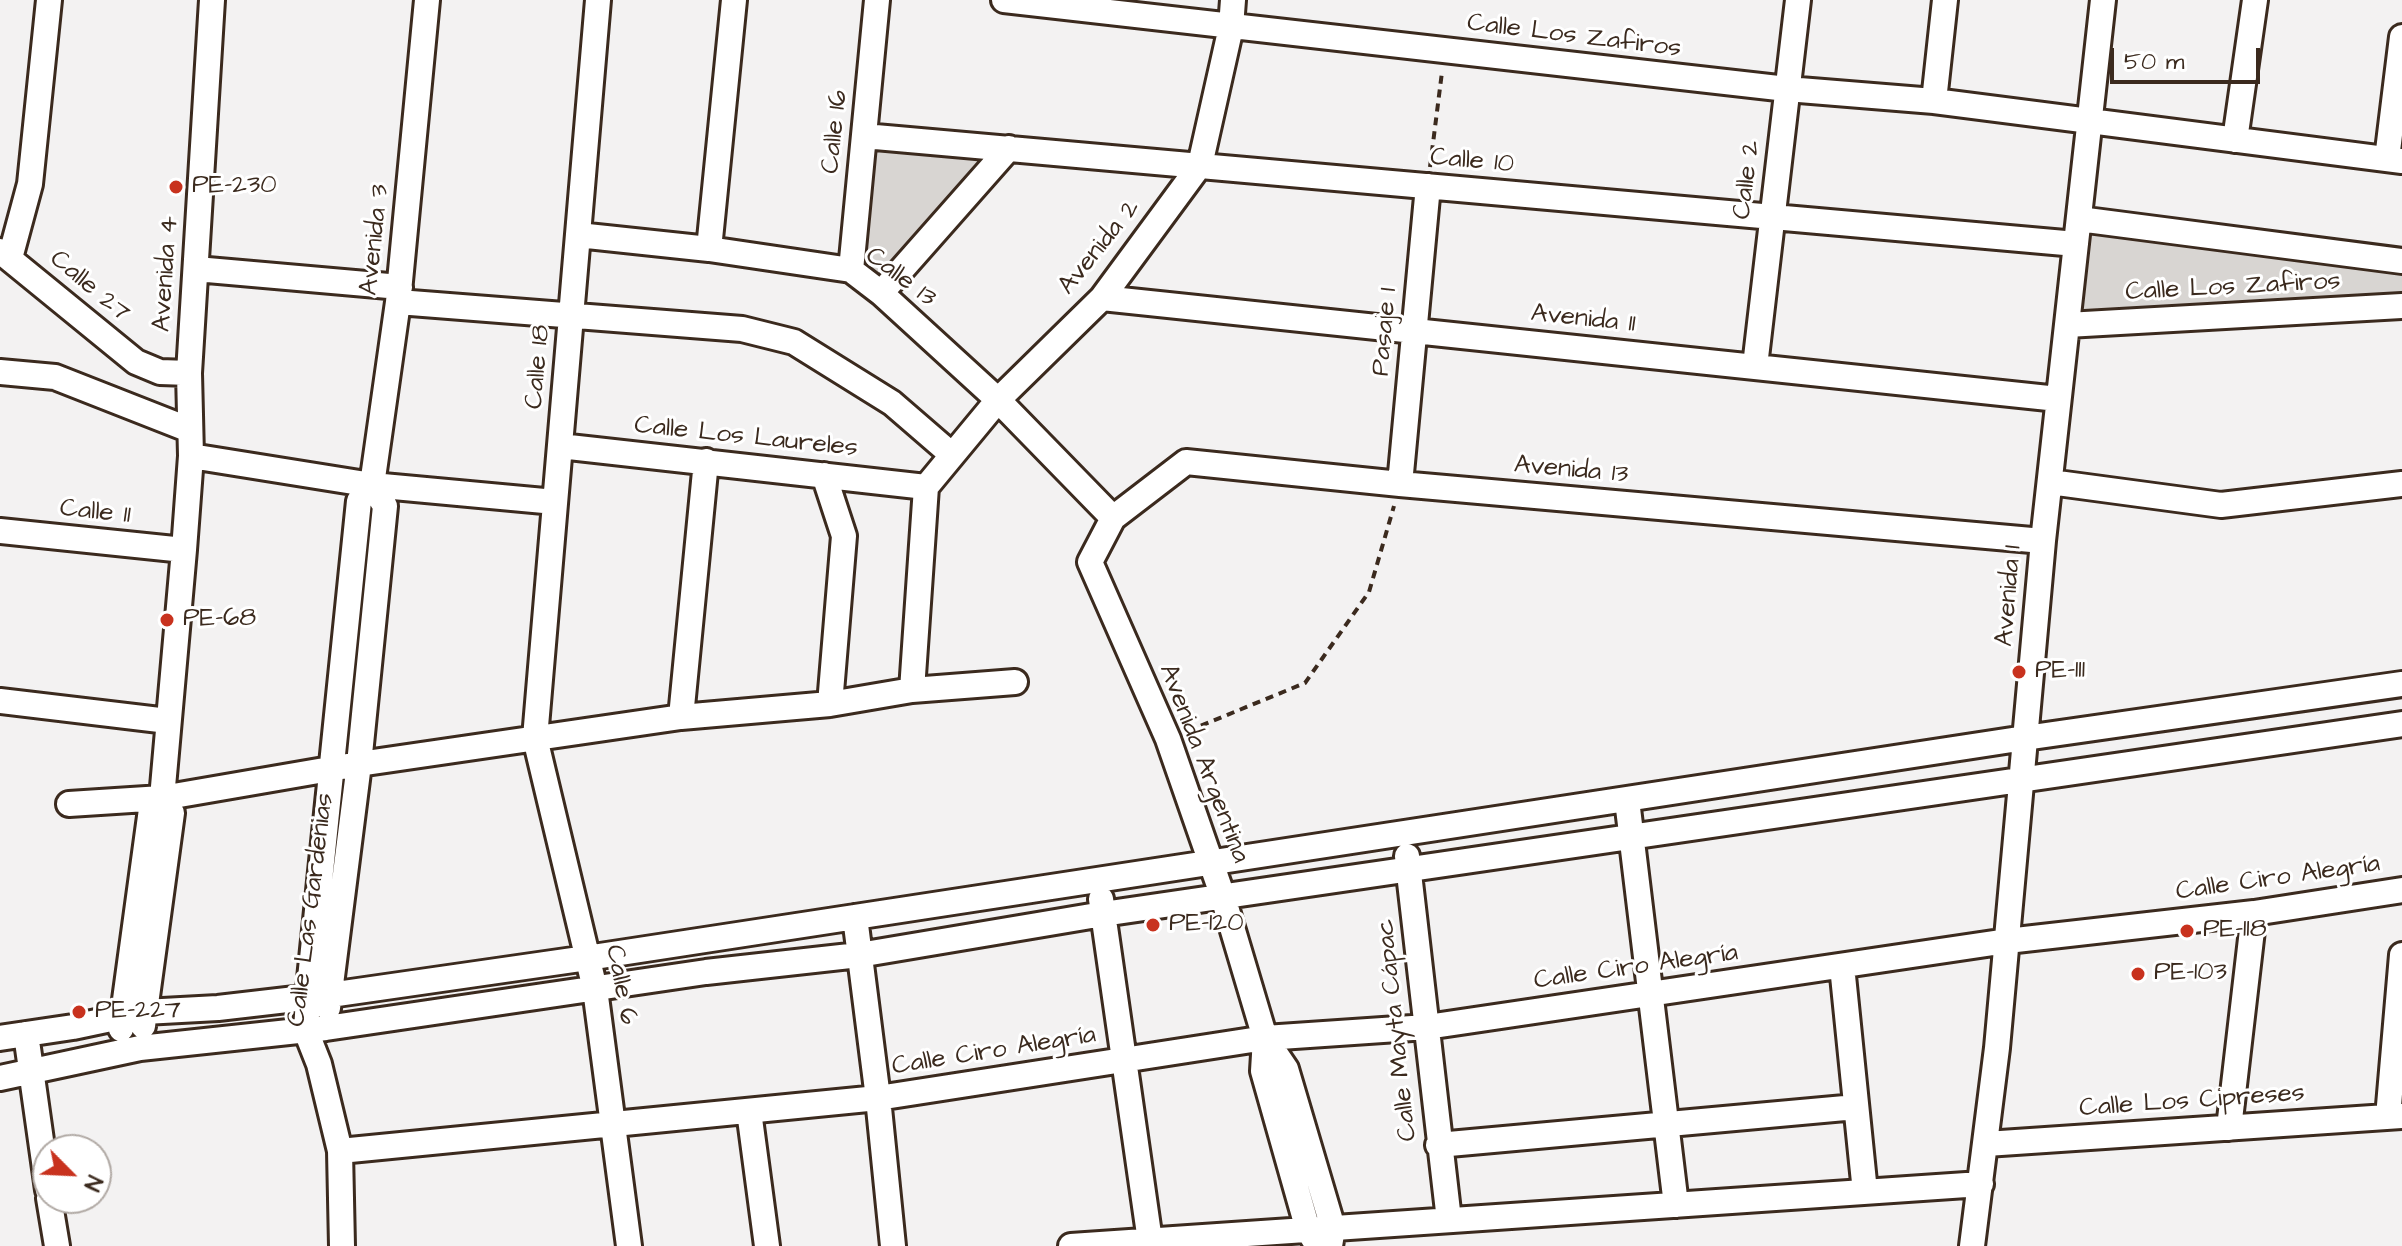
<!DOCTYPE html>
<meta charset="utf-8">
<style>
body{margin:0}
#map{position:relative;width:2402px;height:1246px;overflow:hidden;background:#f3f2f2;font-family:"Architects Daughter",sans-serif}
canvas{display:block}
.north{position:absolute;left:32px;top:1134px;width:80px;height:80px;box-sizing:border-box;background:#fff;border:2px solid #b1aaa5;border-radius:50%;rotate:114deg;font-size:22px;font-weight:700;line-height:32px;text-align:center;color:#3b2a1e}
.north::after{content:'';display:block;margin:auto;width:28px;height:36px;background:#c8321e;clip-path:polygon(50% 0,100% 100%,50% 72%,0 100%)}
.scale{position:absolute;left:2110px;top:48px;width:150px;height:36px;box-sizing:border-box;border:4px solid #3b2a1e;border-top:0;padding-left:10px;font-size:24px;line-height:28px;white-space:nowrap;color:#3b2a1e;-webkit-text-stroke:6px #fff;paint-order:stroke}
</style>
<div id="map">
<canvas width="2402" height="1246"></canvas>
<div class="north">N</div>
<div class="scale">50 m</div>
</div>
<script>
const g = document.querySelector('canvas').getContext('2d');
g.lineJoin = 'round';
function fillPath(path, color) { g.fillStyle = color; g.fill(path, 'evenodd'); }
const shape = rows => new Path2D(rows.map(r => 'M' + r).join(''));
function strokePath(path, color, width, dash) { g.strokeStyle = color; g.lineWidth = width; g.lineCap = dash ? 'butt' : 'round'; g.setLineDash(dash || []); g.stroke(path); }
function write(font, color, halo, rows, align = 'center') {
  g.font = font + ' "Architects Daughter",sans-serif'; g.lineWidth = 6; g.setLineDash([]); g.textBaseline = 'middle'; g.strokeStyle = halo; g.fillStyle = color; for (const [text, x, y, turn = 0] of rows) {
    g.save(); g.translate(x, y); g.rotate((+turn || 0) * Math.PI / 180); g.textAlign = isNaN(turn) ? turn : align; if (halo) g.strokeText(text, 0, 0); g.fillText(text, 0, 0); g.restore();
  }
}
fillPath(shape([
 [864,136,1009,148,881,293,851,270],
 [2079,219,2402,261,2402,306,2074,325]
]), '#d8d5d2');
const minor = shape([
 [598,0,535,738,595,989,629,1246],
 [1004,0,1787,89,1934,101,2402,161],
 [1934,101,1945,0],
 [864,136,2076,244],
 [2235,140,2255,0],
 [2387,159,2402,37],
 [2079,219,2402,261],
 [578,235,709,249,851,270,881,293,998,400,1113,518],
 [709,249,734,0],
 [0,251,136,362,160,372,189,373],
 [10,258,30,184,49,0],
 [196,269,400,287],
 [851,270,877,0],
 [881,293,1009,148],
 [1102,298,2058,399],
 [398,302,742,329,794,342,892,403,951,454],
 [2067,325,2402,306],
 [1755,366,1798,0],
 [0,372,55,377,190,430],
 [560,446,926,487],
 [191,456,372,485,555,502],
 [824,475,844,536,830,704],
 [2050,482,2221,505,2402,484],
 [1400,484,1428,186],
 [926,487,998,400,1102,298,1200,165,1231,27,1233,0],
 [0,531,184,550],
 [912,690,926,487],
 [0,701,168,721],
 [681,717,706,461],
 [1627,800,1676,1205],
 [69,804,162,798,359,764,681,717,830,704,912,690,1015,682],
 [1407,856,1449,1220],
 [1101,899,1150,1241],
 [855,917,878,1098,893,1246],
 [1842,966,1865,1192],
 [328,1008,359,764,385,506,372,485],
 [143,1026,172,813,162,798],
 [121,1029,151,809,162,798,184,550,191,456,189,373,212,0],
 [26,1034,48,1190],
 [0,1038,73,1027,144,1012,218,1008,330,995,587,958,2025,738,2402,684],
 [1265,1038,1263,1071,1308,1230,1316,1243],
 [0,1078,140,1048,326,1028,706,972,859,955,1103,914,2402,724],
 [749,1111,767,1246],
 [2388,1117,2402,955],
 [2229,1128,2254,913],
 [1986,1144,2402,1116],
 [1438,1145,1856,1107],
 [340,1151,878,1098,1265,1038,1427,1027,2007,941,2254,913,2402,890],
 [49,1198,57,1246],
 [342,1246,340,1151,319,1064,306,1031,308,998,359,501,372,485,398,302,427,0],
 [1071,1246,1981,1184],
 [1330,1246,1333,1228,1286,1069,1265,1038,1223,897,1168,739,1090,562,1113,518,1186,462,1400,484,2043,541],
 [1972,1246,1997,1048,2043,541,2103,0]
]);
strokePath(minor, '#3b2a1e', 30);
strokePath(shape([
 [1430,167,1442,72],
 [1188,731,1305,683,1369,592,1394,506]
]), '#3b2a1e', 4, [8, 6]);
strokePath(minor, '#fff', 24);
for (const [x, y, r, color] of [
 [176,187,8,"#c8321e"],
 [167,620,8,"#c8321e"],
 [2019,672,8,"#c8321e"],
 [1153,925,8,"#c8321e"],
 [2187,931,8,"#c8321e"],
 [2138,974,8,"#c8321e"],
 [79,1012,8,"#c8321e"]
]) { const dot = new Path2D(); dot.arc(x, y, r, 0, 2 * Math.PI); g.fillStyle = color; g.fill(dot); strokePath(dot, '#fff', 3); }
write('26px', '#3b2a1e', '#fff', [
 ["Calle Los Zafiros",1574,37,7],
 ["Calle 16",836,132,-84],
 ["Calle 10",1472,162,5],
 ["Calle 2",1748,180,-83],
 ["Avenida 3",376,240,-84],
 ["Avenida 2",1100,248,-51],
 ["Avenida 4",167,274,-86],
 ["Calle 13",900,278,37],
 ["Calle 27",89,287,40],
 ["Calle Los Zafiros",2233,288,-3],
 ["Avenida 11",1583,320,6],
 ["Pasaje 1",1386,332,-85],
 ["Calle 18",539,367,-85],
 ["Calle Los Laureles",746,438,6],
 ["Avenida 13",1571,471,5],
 ["Calle 11",95,513,6],
 ["Avenida 1",2010,596,-85],
 ["Avenida Argentina",1203,764,69],
 ["Calle Ciro Alegría",2278,879,-8],
 ["Calle Las Gardenias",312,910,-83],
 ["Calle Ciro Alegría",1636,968,-8],
 ["Calle 6",620,985,79],
 ["Calle Mayta Cápac",1398,1030,-96],
 ["Calle Ciro Alegría",994,1052,-9],
 ["Calle Los Cipreses",2192,1102,-4]
]);
write('26px', '#3b2a1e', '#fff', [
 ["PE-230",192,187],
 ["PE-68",183,620],
 ["PE-111",2035,672],
 ["PE-120",1169,925],
 ["PE-118",2203,931],
 ["PE-103",2154,974],
 ["PE-227",95,1012]
], 'left');
</script>
